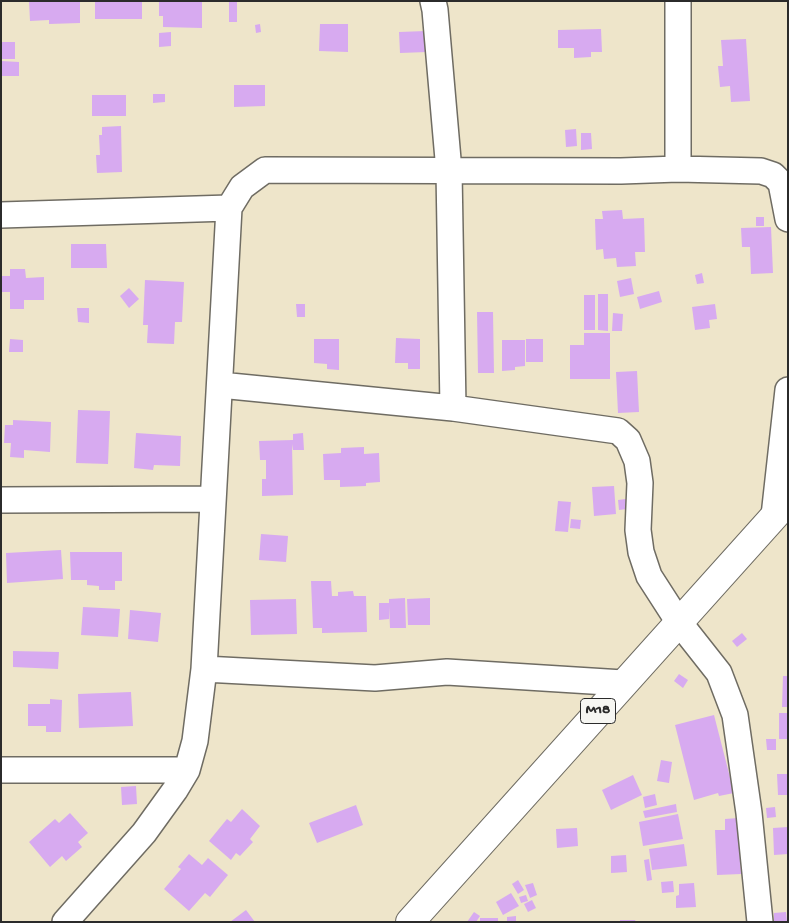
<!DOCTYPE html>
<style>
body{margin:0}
#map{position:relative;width:789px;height:923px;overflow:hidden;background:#eee5ca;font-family:"Gochi Hand",sans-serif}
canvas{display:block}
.frame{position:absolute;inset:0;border:2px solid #2b2b2b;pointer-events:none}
</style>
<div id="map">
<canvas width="789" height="923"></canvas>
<div class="frame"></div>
</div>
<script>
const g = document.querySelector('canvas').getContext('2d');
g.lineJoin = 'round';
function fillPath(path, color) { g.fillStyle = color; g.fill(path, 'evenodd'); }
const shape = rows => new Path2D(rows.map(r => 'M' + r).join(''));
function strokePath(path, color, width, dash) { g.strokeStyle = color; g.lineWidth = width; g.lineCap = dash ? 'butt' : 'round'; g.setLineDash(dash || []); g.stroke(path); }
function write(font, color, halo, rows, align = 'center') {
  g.font = font + ' "Gochi Hand",sans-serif'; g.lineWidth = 5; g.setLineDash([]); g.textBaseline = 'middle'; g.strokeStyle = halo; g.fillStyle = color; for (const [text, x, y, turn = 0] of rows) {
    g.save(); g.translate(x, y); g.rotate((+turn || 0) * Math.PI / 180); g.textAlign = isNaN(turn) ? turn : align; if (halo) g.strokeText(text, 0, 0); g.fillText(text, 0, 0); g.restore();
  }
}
fillPath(shape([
 [29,1,80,1,80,23,49,24,49,20,30,21],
 [95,1,142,1,142,19,95,19],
 [159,1,202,1,202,28,163,27,163,16,159,16],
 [229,1,237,1,237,22,229,22],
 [260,24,261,32,256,33,255,25],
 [320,24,348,24,348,52,319,51],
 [601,29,602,52,591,52,591,57,574,58,574,48,558,48,558,30],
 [426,31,427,52,400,53,399,32],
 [171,32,171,46,159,47,159,33],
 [746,39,750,101,731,102,730,86,720,87,718,66,723,66,721,40],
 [1,42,15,42,15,59,1,59],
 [1,61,19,62,19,76,1,76],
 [234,85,265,85,265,106,234,107],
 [153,94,165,94,165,102,153,103],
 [92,95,126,95,126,116,92,116],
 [121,126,122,172,97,173,96,155,100,155,99,135,102,135,102,127],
 [576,129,577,146,566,147,565,130],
 [581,133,591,133,592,149,581,150],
 [622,210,623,219,644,218,645,252,635,252,636,266,617,267,616,258,604,259,603,249,596,250,595,219,603,219,602,211],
 [756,217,764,217,764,226,756,226],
 [771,227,773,273,751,274,750,247,742,247,741,228],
 [71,244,106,244,107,268,71,268],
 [10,269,25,269,26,278,44,277,44,300,24,300,24,309,10,309,10,292,1,292,1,276,10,276],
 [702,273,704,283,697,284,695,275],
 [631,278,634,294,620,297,617,281],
 [145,280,184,282,182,322,175,322,174,344,147,343,148,325,143,325],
 [129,288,139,299,129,308,120,296],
 [659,291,662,302,640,309,637,297],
 [598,294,608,294,608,331,598,330],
 [584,295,595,295,595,330,584,330],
 [296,304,305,304,305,317,297,317],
 [715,304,717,319,709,320,710,328,695,330,692,307],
 [77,308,89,308,89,323,78,322],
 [477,312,493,312,494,373,478,373],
 [613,313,623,314,622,331,612,331],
 [584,333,610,333,610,379,570,379,570,345,584,345],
 [396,338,420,339,420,369,408,369,408,363,395,363],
 [10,339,23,340,23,352,9,352],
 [314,339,339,339,339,370,327,369,327,364,314,363],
 [526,339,543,339,543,362,526,362],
 [502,340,525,340,525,366,515,367,515,370,502,371],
 [637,371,639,412,618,413,616,372],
 [78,410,110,411,108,464,76,463],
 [13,420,51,422,50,452,24,450,24,458,10,457,11,443,4,443,5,425,13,425],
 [136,433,181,436,180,466,154,465,153,470,134,468],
 [303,433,304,450,293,450,292,444,293,495,262,496,262,479,266,479,266,460,260,460,259,441,293,440,293,434],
 [364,447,364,454,379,453,380,482,366,483,366,486,340,487,340,480,324,480,323,454,341,453,341,448],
 [614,486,616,514,594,516,592,487],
 [633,498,635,508,619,510,618,500],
 [558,501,571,502,568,532,555,531],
 [571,519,581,520,580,529,570,528],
 [261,534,288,536,286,562,259,560],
 [61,550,63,579,7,583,6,553],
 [70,552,122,552,122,581,115,581,115,590,99,590,99,586,87,585,87,580,71,580],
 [311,581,331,581,332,596,338,596,338,592,353,591,354,596,366,596,367,632,322,633,322,628,313,628],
 [405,598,406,628,390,628,389,606,389,619,379,620,379,603,389,603,389,599],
 [430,598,430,625,408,625,407,599],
 [296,599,297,634,251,635,250,600],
 [83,607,120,609,118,637,81,635],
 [130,610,161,613,158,642,128,639],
 [742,633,747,639,737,647,732,641],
 [13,651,59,652,58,669,13,667],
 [679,674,688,680,683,688,674,681],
 [783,676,788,676,788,707,782,707],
 [131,692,133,726,79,728,78,694],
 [50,699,62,700,61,732,46,732,46,726,28,726,28,704,50,704],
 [779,713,788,713,788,739,779,739],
 [714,715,734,793,719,796,718,793,694,800,675,725],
 [766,739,776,739,776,750,767,750],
 [661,760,672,762,669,783,657,781],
 [777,774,788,774,788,795,778,795],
 [633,775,642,795,611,810,602,790],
 [136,786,137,804,122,805,121,787],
 [655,794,657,805,645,808,643,797],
 [676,804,677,812,645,818,643,811],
 [356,805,363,825,317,843,309,823],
 [775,807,776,817,767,818,766,808],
 [242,809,260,826,250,839,253,842,240,856,236,853,231,860,209,841,227,819,231,822],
 [70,813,88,833,78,842,82,847,66,861,62,856,50,867,29,842,55,819,59,823],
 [678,814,683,839,643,846,639,822],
 [738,818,741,874,717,875,715,830,725,830,725,819],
 [788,827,788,854,774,855,773,828],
 [577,828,578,846,557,848,556,829],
 [684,844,687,866,652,870,649,849],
 [189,854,202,865,208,858,228,875,210,897,205,893,189,911,164,889,181,869,178,867],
 [626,855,627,872,611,873,611,856],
 [649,859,652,880,647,881,644,860],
 [518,880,524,890,518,894,512,884],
 [673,881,674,892,662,893,661,882],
 [533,883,537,895,530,898,525,885],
 [694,883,696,907,676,908,676,896,679,895,679,884],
 [511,893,519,906,503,915,496,902],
 [526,895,528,901,521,903,519,897],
 [532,900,536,908,528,912,524,904],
 [246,910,255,922,230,922],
 [474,912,480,916,476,922,467,922],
 [786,912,787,922,774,922,774,913],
 [516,916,516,922,507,922,507,917],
 [480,918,498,918,498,922,480,922],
 [620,920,635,920,636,922,620,922]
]), '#d7aaf0');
const minor = shape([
 [433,1,435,10,449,171,453,408],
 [678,169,678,1],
 [1,215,229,208],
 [220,385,453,408,618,431,628,440,637,461,640,483,638,530,641,552,649,576,678,621,719,673,735,715,749,813,760,922],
 [1,500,213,499],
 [774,516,788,390],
 [204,669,375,678,447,672,623,683],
 [1,770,187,770],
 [65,922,144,833,175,790,187,770,195,741,204,669,229,208,242,187,265,170,621,171,678,169,761,171,773,175,781,183,788,219]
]);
const major = shape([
 [410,922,788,501]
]);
strokePath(minor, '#6f6c63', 28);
strokePath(major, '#6f6c63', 30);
strokePath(minor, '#fff', 25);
strokePath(major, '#fff', 28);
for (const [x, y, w] of [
 [598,711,35]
]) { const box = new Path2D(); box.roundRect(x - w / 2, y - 12.5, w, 25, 4); g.fillStyle = '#f6f6f2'; g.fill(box); strokePath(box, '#2b2b2b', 1); }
write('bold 15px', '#2b2b2b', null, [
 ["M18",598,711]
]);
</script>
